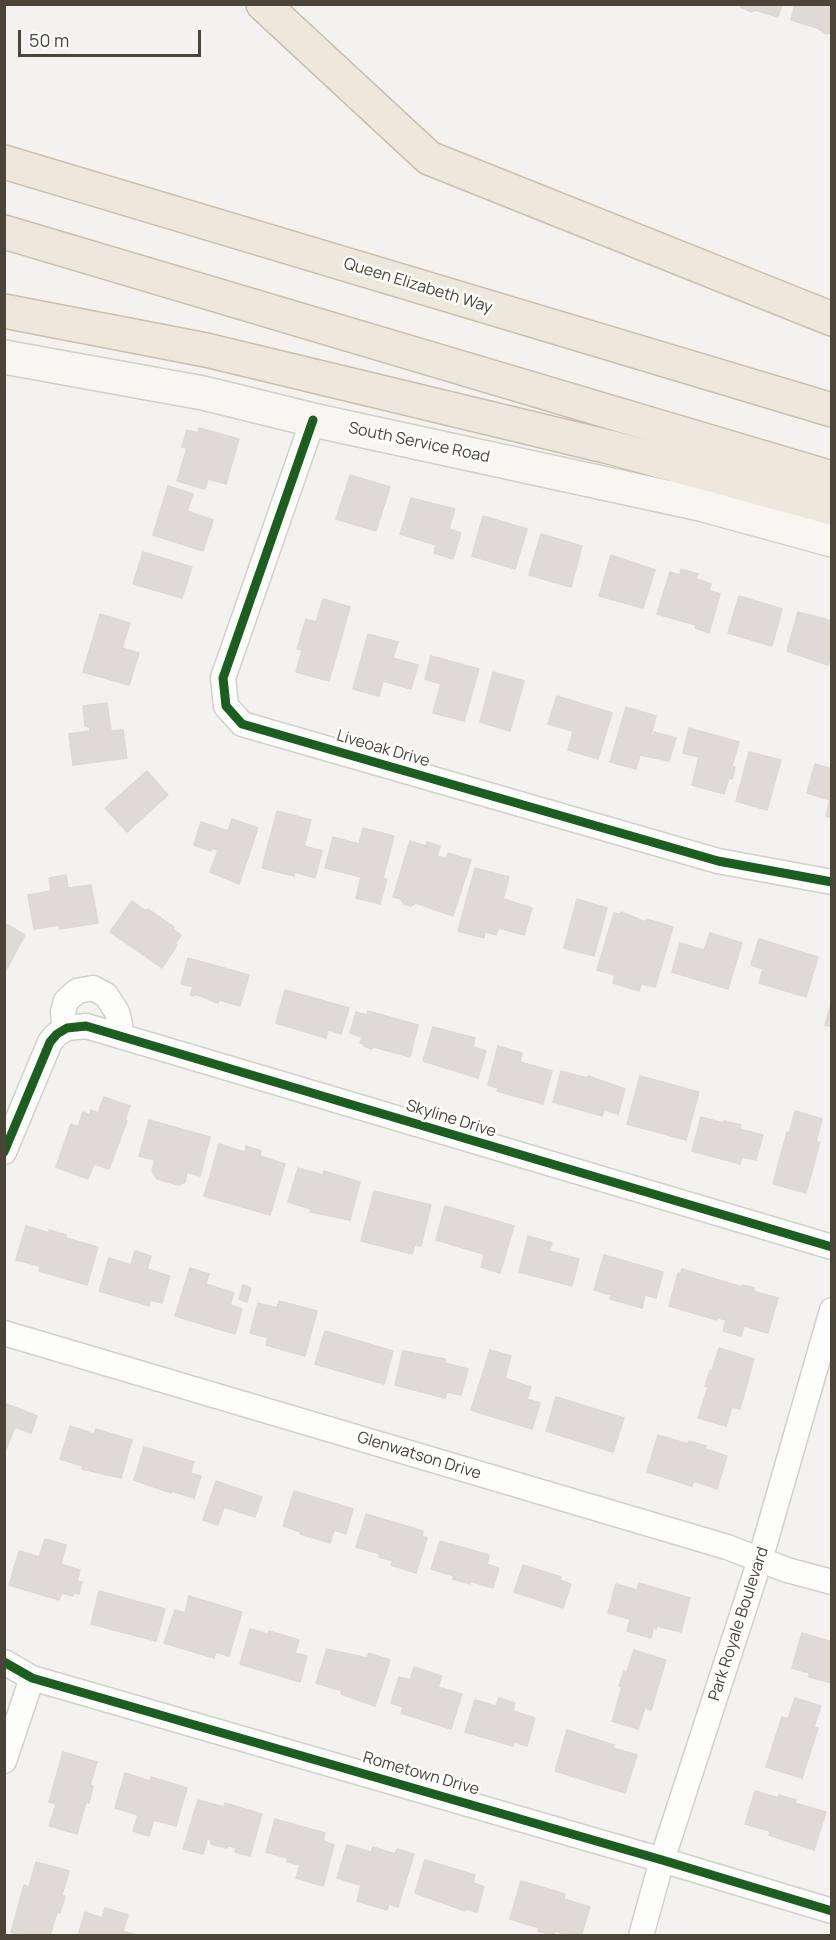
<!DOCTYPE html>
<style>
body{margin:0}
#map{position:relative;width:836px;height:1940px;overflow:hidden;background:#f4f2ee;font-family:Manrope,sans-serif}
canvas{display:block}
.frame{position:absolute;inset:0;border:6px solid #4b4439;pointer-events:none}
.scale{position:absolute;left:18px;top:30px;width:183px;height:27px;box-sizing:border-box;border:3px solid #4b4439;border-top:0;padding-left:8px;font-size:18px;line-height:21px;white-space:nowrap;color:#4b4439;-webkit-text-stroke:4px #fff;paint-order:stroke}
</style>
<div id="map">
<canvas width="836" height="1940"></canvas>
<div class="frame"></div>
<div class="scale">50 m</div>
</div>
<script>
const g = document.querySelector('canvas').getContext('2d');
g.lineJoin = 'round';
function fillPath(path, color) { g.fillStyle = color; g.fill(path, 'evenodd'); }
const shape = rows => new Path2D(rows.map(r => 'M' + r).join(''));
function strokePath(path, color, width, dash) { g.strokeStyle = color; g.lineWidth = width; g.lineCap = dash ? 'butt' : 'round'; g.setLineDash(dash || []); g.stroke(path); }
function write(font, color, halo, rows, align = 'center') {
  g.font = font + ' Manrope,sans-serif'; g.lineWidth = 5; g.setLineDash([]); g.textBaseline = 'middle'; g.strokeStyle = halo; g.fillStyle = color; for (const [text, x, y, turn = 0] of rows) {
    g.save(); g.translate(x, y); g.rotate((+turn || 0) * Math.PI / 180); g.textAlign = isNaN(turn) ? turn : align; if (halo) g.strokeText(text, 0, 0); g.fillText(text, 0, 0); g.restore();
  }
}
const building = shape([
 [739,4,782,4,778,17,755,10,752,12,742,8,739,4],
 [795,4,832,4,832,33,826,34,817,28,791,20,795,4],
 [199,428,239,439,226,484,208,479,205,489,177,481,187,448,182,447,187,430,198,433,199,428],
 [350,475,390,487,376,531,336,519,350,475],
 [168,486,193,494,187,511,213,520,203,551,153,535,168,486],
 [411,498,455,509,449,529,461,533,453,559,434,553,436,545,400,534,411,498],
 [483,516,527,529,515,569,472,556,483,516],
 [541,534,582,546,571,587,529,575,541,534],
 [143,552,192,567,182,598,133,584,143,552],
 [611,555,655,570,643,608,599,596,611,555],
 [681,569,698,574,696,579,711,584,709,590,720,594,709,633,695,628,696,625,657,614,670,572,680,575,681,569],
 [739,596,782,609,772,646,728,633,739,596],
 [323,599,350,607,329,681,296,672,302,650,297,649,306,619,316,622,323,599],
 [798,612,832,621,832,651,828,665,787,651,798,612],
 [100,614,130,623,122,648,139,653,129,685,83,672,100,614],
 [368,634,398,642,393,658,418,665,411,689,383,681,379,696,353,689,368,634],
 [431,656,479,669,464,721,433,713,441,684,425,679,431,656],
 [493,672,524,681,510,731,480,722,493,672],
 [557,696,612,713,598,759,568,750,573,731,548,724,557,696],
 [107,703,111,731,123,730,127,758,73,765,69,734,90,731,89,726,85,726,83,706,107,703],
 [626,707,656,716,651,735,654,736,654,732,676,738,669,761,640,755,636,769,610,762,626,707],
 [689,728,739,742,732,766,735,767,732,779,729,778,724,794,692,785,699,757,683,753,689,728],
 [749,752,781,760,767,810,736,801,749,752],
 [815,764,832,769,832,818,826,816,830,800,807,793,815,764],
 [147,771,168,795,127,832,105,808,147,771],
 [277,811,311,820,304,846,322,851,315,878,295,872,294,876,262,868,277,811],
 [232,819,258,828,239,884,210,872,218,850,212,848,211,851,194,845,201,822,228,831,232,819],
 [363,828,394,836,383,878,387,879,380,904,356,898,361,877,325,868,333,837,359,844,363,828],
 [410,841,426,846,427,842,440,846,437,856,446,859,448,853,471,860,453,916,416,903,411,906,404,904,401,899,393,897,410,841],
 [475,868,509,877,503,899,532,908,524,935,499,928,496,935,485,932,484,938,458,931,475,868],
 [66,875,68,888,91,885,98,923,60,929,59,925,34,929,28,895,51,891,49,878,66,875],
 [577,899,607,908,594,956,564,948,577,899],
 [132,901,146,911,148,909,174,927,173,929,181,935,175,944,177,945,162,968,110,932,132,901],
 [621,912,646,922,647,919,673,927,655,987,641,984,639,991,613,983,615,975,597,970,614,913,620,914,621,912],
 [4,923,25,935,4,974,4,923],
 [710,933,742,943,728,989,672,972,680,943,704,950,710,933],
 [759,939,818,957,806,997,759,983,763,969,751,965,759,939],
 [188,958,249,975,240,1006,219,1000,218,1003,195,994,194,996,190,995,193,987,181,984,188,958],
 [285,990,349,1008,341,1034,328,1030,326,1038,276,1023,285,990],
 [832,1001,832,1027,825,1025,832,1001],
 [368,1011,418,1025,410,1057,374,1047,371,1049,364,1046,363,1044,360,1043,362,1037,350,1033,356,1012,367,1015,368,1011],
 [433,1027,475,1038,473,1047,486,1051,478,1078,423,1061,433,1027],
 [498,1046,522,1053,520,1062,552,1071,543,1104,497,1091,498,1088,488,1085,498,1046],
 [561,1071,587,1078,588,1076,625,1089,618,1114,604,1110,602,1116,553,1102,561,1071],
 [640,1076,699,1092,686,1140,627,1124,640,1076],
 [104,1097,130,1106,125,1120,127,1121,109,1169,94,1164,88,1179,56,1167,71,1124,78,1127,83,1112,89,1115,91,1110,98,1113,104,1097],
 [795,1111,822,1119,816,1142,820,1142,806,1193,773,1184,787,1132,789,1133,795,1111],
 [701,1117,723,1123,724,1121,741,1125,740,1129,763,1135,756,1160,742,1157,740,1164,692,1151,701,1117],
 [149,1120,210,1137,200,1176,187,1172,185,1182,178,1185,157,1179,152,1171,155,1160,139,1156,149,1120],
 [219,1144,245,1152,246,1146,261,1151,260,1156,285,1164,270,1215,204,1196,219,1144],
 [298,1168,323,1175,324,1171,360,1182,350,1220,310,1212,311,1209,288,1202,298,1168],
 [374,1191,431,1205,421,1246,415,1245,412,1254,361,1241,374,1191],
 [445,1206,514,1226,500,1273,481,1267,484,1254,436,1240,445,1206],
 [26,1226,49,1233,49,1230,66,1235,66,1238,98,1247,87,1285,39,1271,40,1266,16,1260,26,1226],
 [528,1236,552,1243,549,1251,579,1259,572,1286,519,1272,528,1236],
 [135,1251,151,1256,147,1269,170,1276,162,1303,150,1300,149,1306,99,1291,109,1258,131,1265,135,1251],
 [604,1255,663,1272,656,1298,645,1295,642,1308,610,1299,611,1295,594,1290,604,1255],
 [190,1268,209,1274,206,1284,234,1293,230,1305,242,1309,235,1334,175,1316,190,1268],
 [682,1269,742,1287,743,1285,754,1288,753,1291,778,1298,768,1333,744,1326,741,1336,723,1331,726,1320,718,1318,717,1320,669,1306,678,1273,680,1274,682,1269],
 [243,1285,251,1288,247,1302,239,1299,243,1285],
 [279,1301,317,1311,305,1356,266,1345,268,1338,250,1333,258,1303,277,1308,279,1301],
 [325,1331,393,1351,384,1384,315,1364,325,1331],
 [719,1348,754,1359,740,1409,732,1407,726,1426,698,1418,708,1387,705,1386,710,1370,712,1371,719,1348],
 [490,1350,511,1356,505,1378,531,1387,527,1399,540,1403,532,1429,471,1410,490,1350],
 [403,1351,445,1359,445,1363,468,1369,461,1395,447,1392,445,1398,395,1385,403,1351],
 [556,1397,624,1418,613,1452,546,1431,556,1397],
 [4,1403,37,1416,31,1433,15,1427,4,1454,4,1403],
 [70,1426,94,1434,96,1429,132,1440,121,1478,82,1469,83,1466,60,1459,70,1426],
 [658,1435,688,1444,689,1441,706,1446,705,1449,727,1456,717,1489,694,1481,692,1486,647,1472,658,1435],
 [144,1447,194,1462,190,1473,201,1476,194,1498,171,1491,171,1493,134,1480,144,1447],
 [216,1481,262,1497,255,1517,224,1507,218,1525,203,1520,216,1481],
 [294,1491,353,1509,346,1534,334,1530,330,1543,300,1534,301,1532,283,1526,294,1491],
 [366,1514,423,1531,422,1536,427,1538,416,1573,391,1565,393,1561,379,1557,380,1554,356,1547,366,1514],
 [45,1539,66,1545,61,1564,80,1570,77,1581,82,1582,79,1594,74,1593,73,1596,62,1593,59,1600,9,1585,19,1551,39,1557,45,1539],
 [440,1541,489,1555,487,1564,499,1568,493,1588,470,1581,470,1584,453,1579,454,1576,431,1569,440,1541],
 [523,1565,561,1577,560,1580,571,1584,563,1608,514,1592,523,1565],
 [639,1583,690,1598,681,1632,657,1626,656,1629,653,1628,651,1638,627,1631,630,1619,608,1613,616,1584,637,1590,639,1583],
 [99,1591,165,1609,156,1641,91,1624,99,1591],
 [189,1596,242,1612,229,1656,216,1652,214,1658,164,1643,175,1610,185,1613,189,1596],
 [250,1629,268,1634,269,1631,299,1640,295,1653,307,1656,300,1682,240,1664,250,1629],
 [802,1633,832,1642,832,1683,809,1677,809,1673,792,1668,802,1633],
 [327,1649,367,1658,369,1653,390,1660,375,1706,341,1694,342,1691,316,1683,327,1649],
 [634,1650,666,1660,651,1710,645,1708,638,1729,612,1721,622,1687,619,1686,624,1671,627,1672,634,1650],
 [414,1667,442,1676,438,1687,462,1694,451,1729,401,1713,403,1707,391,1703,399,1677,410,1680,414,1667],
 [499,1698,515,1703,513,1711,535,1718,527,1746,514,1742,513,1746,465,1732,475,1700,496,1706,499,1698],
 [795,1698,821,1706,814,1727,818,1728,802,1778,766,1767,782,1717,788,1719,795,1698],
 [567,1730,614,1745,613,1748,637,1755,625,1793,555,1771,567,1730],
 [63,1752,97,1762,90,1785,93,1786,89,1803,86,1802,77,1834,49,1826,56,1804,49,1802,63,1752],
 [125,1773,150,1781,151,1777,187,1788,176,1826,154,1820,149,1836,133,1831,138,1815,115,1808,125,1773],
 [755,1791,778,1798,779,1795,796,1800,795,1803,826,1812,814,1850,769,1835,770,1831,745,1824,755,1791],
 [198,1800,224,1807,225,1803,262,1814,250,1856,235,1852,236,1848,228,1846,227,1848,211,1844,211,1840,207,1839,203,1854,183,1849,198,1800],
 [275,1819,325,1833,323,1841,334,1845,323,1886,296,1878,300,1865,287,1862,287,1858,266,1852,275,1819],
 [347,1845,371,1852,373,1847,395,1854,397,1849,414,1854,398,1907,389,1904,387,1910,357,1901,361,1885,337,1878,347,1845],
 [425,1860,475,1875,473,1883,484,1887,477,1912,466,1909,465,1911,415,1893,425,1860],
 [36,1862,69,1871,62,1895,65,1896,60,1913,57,1912,50,1936,24,1936,11,1932,24,1885,29,1887,36,1862],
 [521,1881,565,1894,564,1899,590,1907,581,1936,569,1936,555,1931,554,1935,538,1931,539,1928,510,1919,521,1881],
 [105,1908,128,1915,123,1931,138,1936,78,1936,85,1912,102,1918,105,1908]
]);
fillPath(building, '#dedbd6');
strokePath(building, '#dcd9d4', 1.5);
const street = shape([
 [313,420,223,678,226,706,242,724,718,861,832,882],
 [65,1029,63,1012,66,1001,77,991,93,988,106,995,117,1012,120,1024,120,1036],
 [4,1152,50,1042,57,1034,67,1028,86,1026,832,1247],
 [4,1333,727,1547,787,1570,832,1582],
 [4,1662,32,1678,662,1860,832,1911],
 [4,1761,32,1678],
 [641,1936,662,1860,760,1560,832,1310]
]);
const secondary = shape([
 [4,357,203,393,313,420,704,505,832,540]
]);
const highway = shape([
 [263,4,429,158,832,319],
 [4,162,832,410],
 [4,232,832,478],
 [4,311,206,350,609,447,832,508]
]);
strokePath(street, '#d2d0cb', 27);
strokePath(secondary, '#d3cfc5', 36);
strokePath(highway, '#ccbfa9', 36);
strokePath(street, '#fdfdfc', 24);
strokePath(secondary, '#f7f6f1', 33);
strokePath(highway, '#ede8db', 33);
strokePath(shape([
 [313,420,223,678,226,706,242,724,718,861,832,882],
 [4,1152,50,1042,57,1034,67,1028,86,1026,832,1247],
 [4,1662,32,1678,662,1860,832,1911]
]), '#1b5e20', 9);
write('16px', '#4b4439', '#fff', [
 ["Queen Elizabeth Way",418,286,17],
 ["South Service Road",419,443,12],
 ["Liveoak Drive",383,749,16],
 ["Skyline Drive",451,1119,17],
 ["Glenwatson Drive",419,1456,17],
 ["Park Royale Boulevard",739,1624,-72],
 ["Rometown Drive",421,1774,16]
]);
</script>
